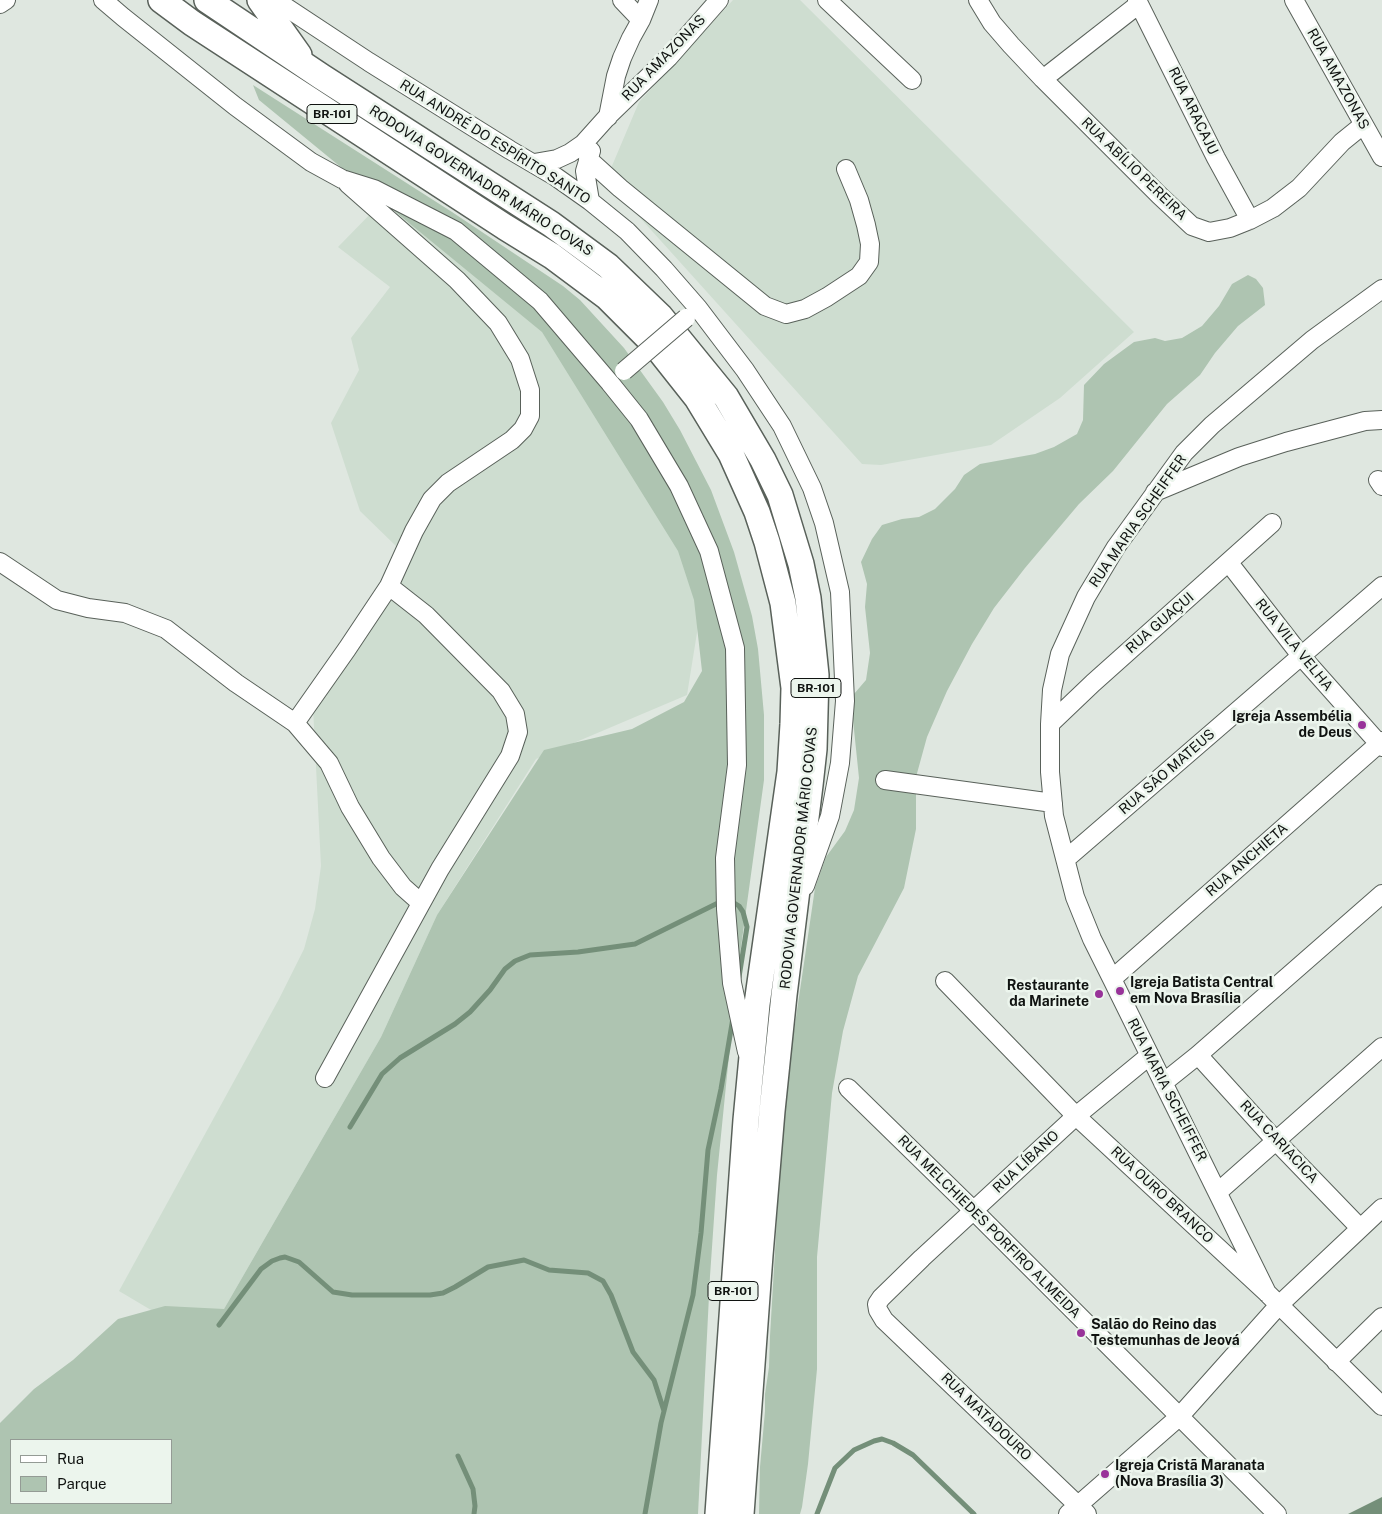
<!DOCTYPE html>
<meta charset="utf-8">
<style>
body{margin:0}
#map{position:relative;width:1382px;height:1514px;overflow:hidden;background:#dfe7e0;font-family:"Public Sans",sans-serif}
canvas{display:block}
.legend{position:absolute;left:10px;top:1439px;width:162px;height:65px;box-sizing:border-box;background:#ecf5ed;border:1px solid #949b95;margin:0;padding:6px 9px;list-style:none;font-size:15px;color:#101311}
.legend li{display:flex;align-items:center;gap:10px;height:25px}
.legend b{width:25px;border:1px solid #949b95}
</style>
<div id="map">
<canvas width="1382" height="1514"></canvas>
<ul class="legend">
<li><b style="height:6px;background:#fff"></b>Rua</li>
<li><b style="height:14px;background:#aec4b1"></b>Parque</li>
</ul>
</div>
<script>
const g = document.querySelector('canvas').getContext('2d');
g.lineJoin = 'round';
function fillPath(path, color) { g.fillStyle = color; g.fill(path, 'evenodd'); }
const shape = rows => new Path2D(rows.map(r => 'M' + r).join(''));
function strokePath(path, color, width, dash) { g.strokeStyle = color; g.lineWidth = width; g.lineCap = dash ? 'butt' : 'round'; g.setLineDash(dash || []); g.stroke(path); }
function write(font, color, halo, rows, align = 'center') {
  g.font = font + ' "Public Sans",sans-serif'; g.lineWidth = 5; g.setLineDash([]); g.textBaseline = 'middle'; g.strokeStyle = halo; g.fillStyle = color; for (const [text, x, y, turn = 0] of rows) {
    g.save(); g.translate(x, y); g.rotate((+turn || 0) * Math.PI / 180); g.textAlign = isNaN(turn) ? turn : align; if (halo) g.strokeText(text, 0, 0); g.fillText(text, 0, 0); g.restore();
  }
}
fillPath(shape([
 [733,0,800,0,1134,332,1060,398,991,445,881,465,862,464,606,180,639,102],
 [380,204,509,284,611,392,704,589,687,695,536,759,437,915,381,1037,224,1309,151,1310,119,1291,279,999,304,949,315,909,321,866,313,707,370,622,397,547,360,511,331,423,359,370,351,338,390,287,338,247]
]), '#ceddd0');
fillPath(shape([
 [253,85,452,212,563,286,580,300,624,348,663,402,680,430,711,490,734,552,752,616,758,649,764,715,764,780,737,976,717,1175,710,1276,698,1514,0,1514,0,1423,34,1389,73,1360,118,1319,165,1306,224,1309,381,1037,437,915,544,750,632,729,684,702,702,671,694,600,678,551,542,332,259,100],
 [11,1440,171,1440,171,1503,11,1503],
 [1248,275,1256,279,1263,288,1265,305,1238,326,1215,353,1200,375,1167,404,1113,471,1079,504,1025,568,994,608,972,644,947,691,927,737,916,777,916,829,904,888,858,976,843,1031,832,1093,817,1257,817,1369,808,1464,802,1507,800,1514,759,1514,760,1467,765,1411,765,1394,769,1367,770,1336,783,1115,788,1072,815,888,826,857,845,831,854,810,859,778,853,720,854,694,866,680,870,653,865,607,867,584,861,562,872,539,882,525,902,519,919,517,935,509,955,489,964,475,980,464,1035,454,1054,447,1077,434,1083,420,1084,385,1104,364,1134,342,1155,338,1165,341,1182,338,1202,326,1219,306,1232,284]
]), '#aec4b1');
fillPath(shape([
 [1382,1497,1382,1514,1348,1514]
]), '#748f79');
strokePath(shape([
 [731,901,739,906,743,912,747,927,739,977],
 [350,1127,382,1074,400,1058,455,1024,470,1012,490,990,505,969,515,961,530,955,578,952,635,944,722,901],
 [219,1325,261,1269,272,1261,280,1258,285,1257,299,1262,333,1292,352,1295,430,1295,443,1293,455,1287,488,1267,524,1260,549,1270,588,1273,603,1281,611,1295,633,1352,654,1380,664,1411],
 [458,1456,473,1489,475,1506,474,1514],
 [645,1514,661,1423,693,1295,701,1233,708,1150,721,1089,733,1018],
 [817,1514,835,1468,854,1450,874,1441,882,1439,893,1443,913,1455,974,1514]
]), '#748f79', 5);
const minor = shape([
 [103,0,123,17,235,106,311,162,342,179,374,189,456,231,540,301,610,383,639,419,679,486,709,551,735,648,737,765,725,858,726,909,732,983,747,1052],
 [275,0,369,62,510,150,556,177,590,201,627,231,664,269,698,308,745,370,782,426,812,488,824,523,840,592,845,701,840,763,830,816,805,886],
 [622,0,641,20],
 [827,0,912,80],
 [978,0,992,23,1011,45,1043,79,1159,195,1192,226,1209,232,1230,228,1250,220,1273,208,1299,188,1342,142,1363,125],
 [1137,0,1216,158,1250,220],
 [1294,0,1382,157],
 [0,4,6,0],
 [1043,79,1139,4],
 [608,117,616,76,622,58,631,38,641,20,649,0],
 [588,159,620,188,765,306,786,314,805,309,827,297,859,276,869,262,870,244,866,225,859,200,846,169],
 [534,163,557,159,570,153,583,144,609,115,669,57,719,0],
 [590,201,585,171,591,151],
 [1378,480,1382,486],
 [1155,492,1239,457,1286,442,1365,421,1382,420],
 [0,562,57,600,88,608,125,613,166,629,236,683,295,723,329,763,350,807,381,858,403,887,421,903],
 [1229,563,1302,657,1382,747],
 [295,723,347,649,389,586],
 [1050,724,1093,683,1272,523],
 [885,780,1053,803],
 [1066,859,1382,586],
 [1112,979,1382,741],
 [945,981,1076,1116,1267,1293,1382,1406],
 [1198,1055,1276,1141,1360,1228],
 [325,1078,440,869,510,756,518,732,515,714,501,691,426,615,389,586,414,531,432,499,448,483,512,440,523,429,530,416,530,390,520,359,498,323,457,280,348,184],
 [1163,1083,1198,1055,1382,894],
 [848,1088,973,1210,1277,1514],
 [1218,1192,1382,1047],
 [1267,1293,1112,979,1092,939,1075,897,1054,816,1050,772,1050,724,1052,690,1060,654,1086,597,1116,547,1184,453,1212,425,1312,340,1382,289],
 [1336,1362,1382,1317],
 [1068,1514,1179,1417,1279,1305,1382,1208],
 [1087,1514,884,1320,878,1310,877,1304,881,1298,922,1258,1076,1116,1149,1056]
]);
const highway = shape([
 [161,0,192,23,505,227,552,256,607,297,655,345,697,398,731,454,757,512,767,542,783,603,794,688,793,724,790,772,757,1004,746,1120,718,1514],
 [207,0,322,77,551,224,608,266,660,316,726,397,763,460,780,495,801,564,808,598,816,675,814,749,810,785,784,995,772,1111,760,1255,741,1514],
 [260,0,299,55]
]);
strokePath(minor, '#59615a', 20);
strokePath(highway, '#59615a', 28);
strokePath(minor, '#fff', 18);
strokePath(highway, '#fff', 25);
const minorBridge = shape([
 [624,371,686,318]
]);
strokePath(minorBridge, '#59615a', 20, []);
strokePath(minorBridge, '#fff', 18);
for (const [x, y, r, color] of [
 [1362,725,5,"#983399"],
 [1120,991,5,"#983399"],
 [1099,994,5,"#983399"],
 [1081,1333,5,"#983399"],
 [1105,1474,5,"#983399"]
]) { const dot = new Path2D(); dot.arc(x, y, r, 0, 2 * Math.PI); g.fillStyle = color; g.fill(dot); strokePath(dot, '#ecf5ed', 2); }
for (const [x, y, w] of [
 [332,114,50],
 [816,688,50],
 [733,1291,50]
]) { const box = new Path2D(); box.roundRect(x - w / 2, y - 9.5, w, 19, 4); g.fillStyle = '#ecf5ed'; g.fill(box); strokePath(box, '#101311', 1); }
write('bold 12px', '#101311', null, [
 ["BR-101",332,114],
 ["BR-101",816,688],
 ["BR-101",733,1291]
]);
write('14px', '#101311', '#ecf5ed', [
 ["RUA AMAZONAS",664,58,-46],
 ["RUA AMAZONAS",1338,79,61],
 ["RUA ARACAJU",1193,111,64],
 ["RUA ANDRÉ DO ESPÍRITO SANTO",495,142,32],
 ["RUA ABÍLIO PEREIRA",1134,169,44],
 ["RODOVIA GOVERNADOR MÁRIO COVAS",481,181,33],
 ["RUA MARIA SCHEIFFER",1138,521,-55],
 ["RUA GUAÇUI",1160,623,-41],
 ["RUA VILA VELHA",1294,645,51],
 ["RUA SÃO MATEUS",1167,772,-41],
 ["RODOVIA GOVERNADOR MÁRIO COVAS",799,858,-84],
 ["RUA ANCHIETA",1247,860,-41],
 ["RUA MARIA SCHEIFFER",1167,1090,63],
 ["RUA CARIACICA",1279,1142,47],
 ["RUA LÍBANO",1026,1162,-43],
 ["RUA OURO BRANCO",1162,1195,43],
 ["RUA MELCHIEDES PORFIRO ALMEIDA",989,1227,45],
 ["RUA MATADOURO",986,1417,44]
]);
write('bold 14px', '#101311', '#ecf5ed', [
 ["Igreja Assembélia",1352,717,"right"],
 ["de Deus",1352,733,"right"],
 ["Igreja Batista Central",1130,983],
 ["em Nova Brasília",1130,999],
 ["Restaurante",1089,986,"right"],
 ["da Marinete",1089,1002,"right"],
 ["Salão do Reino das",1091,1325],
 ["Testemunhas de Jeová",1091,1341],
 ["Igreja Cristã Maranata",1115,1466],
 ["(Nova Brasília 3)",1115,1482]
], 'left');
</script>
